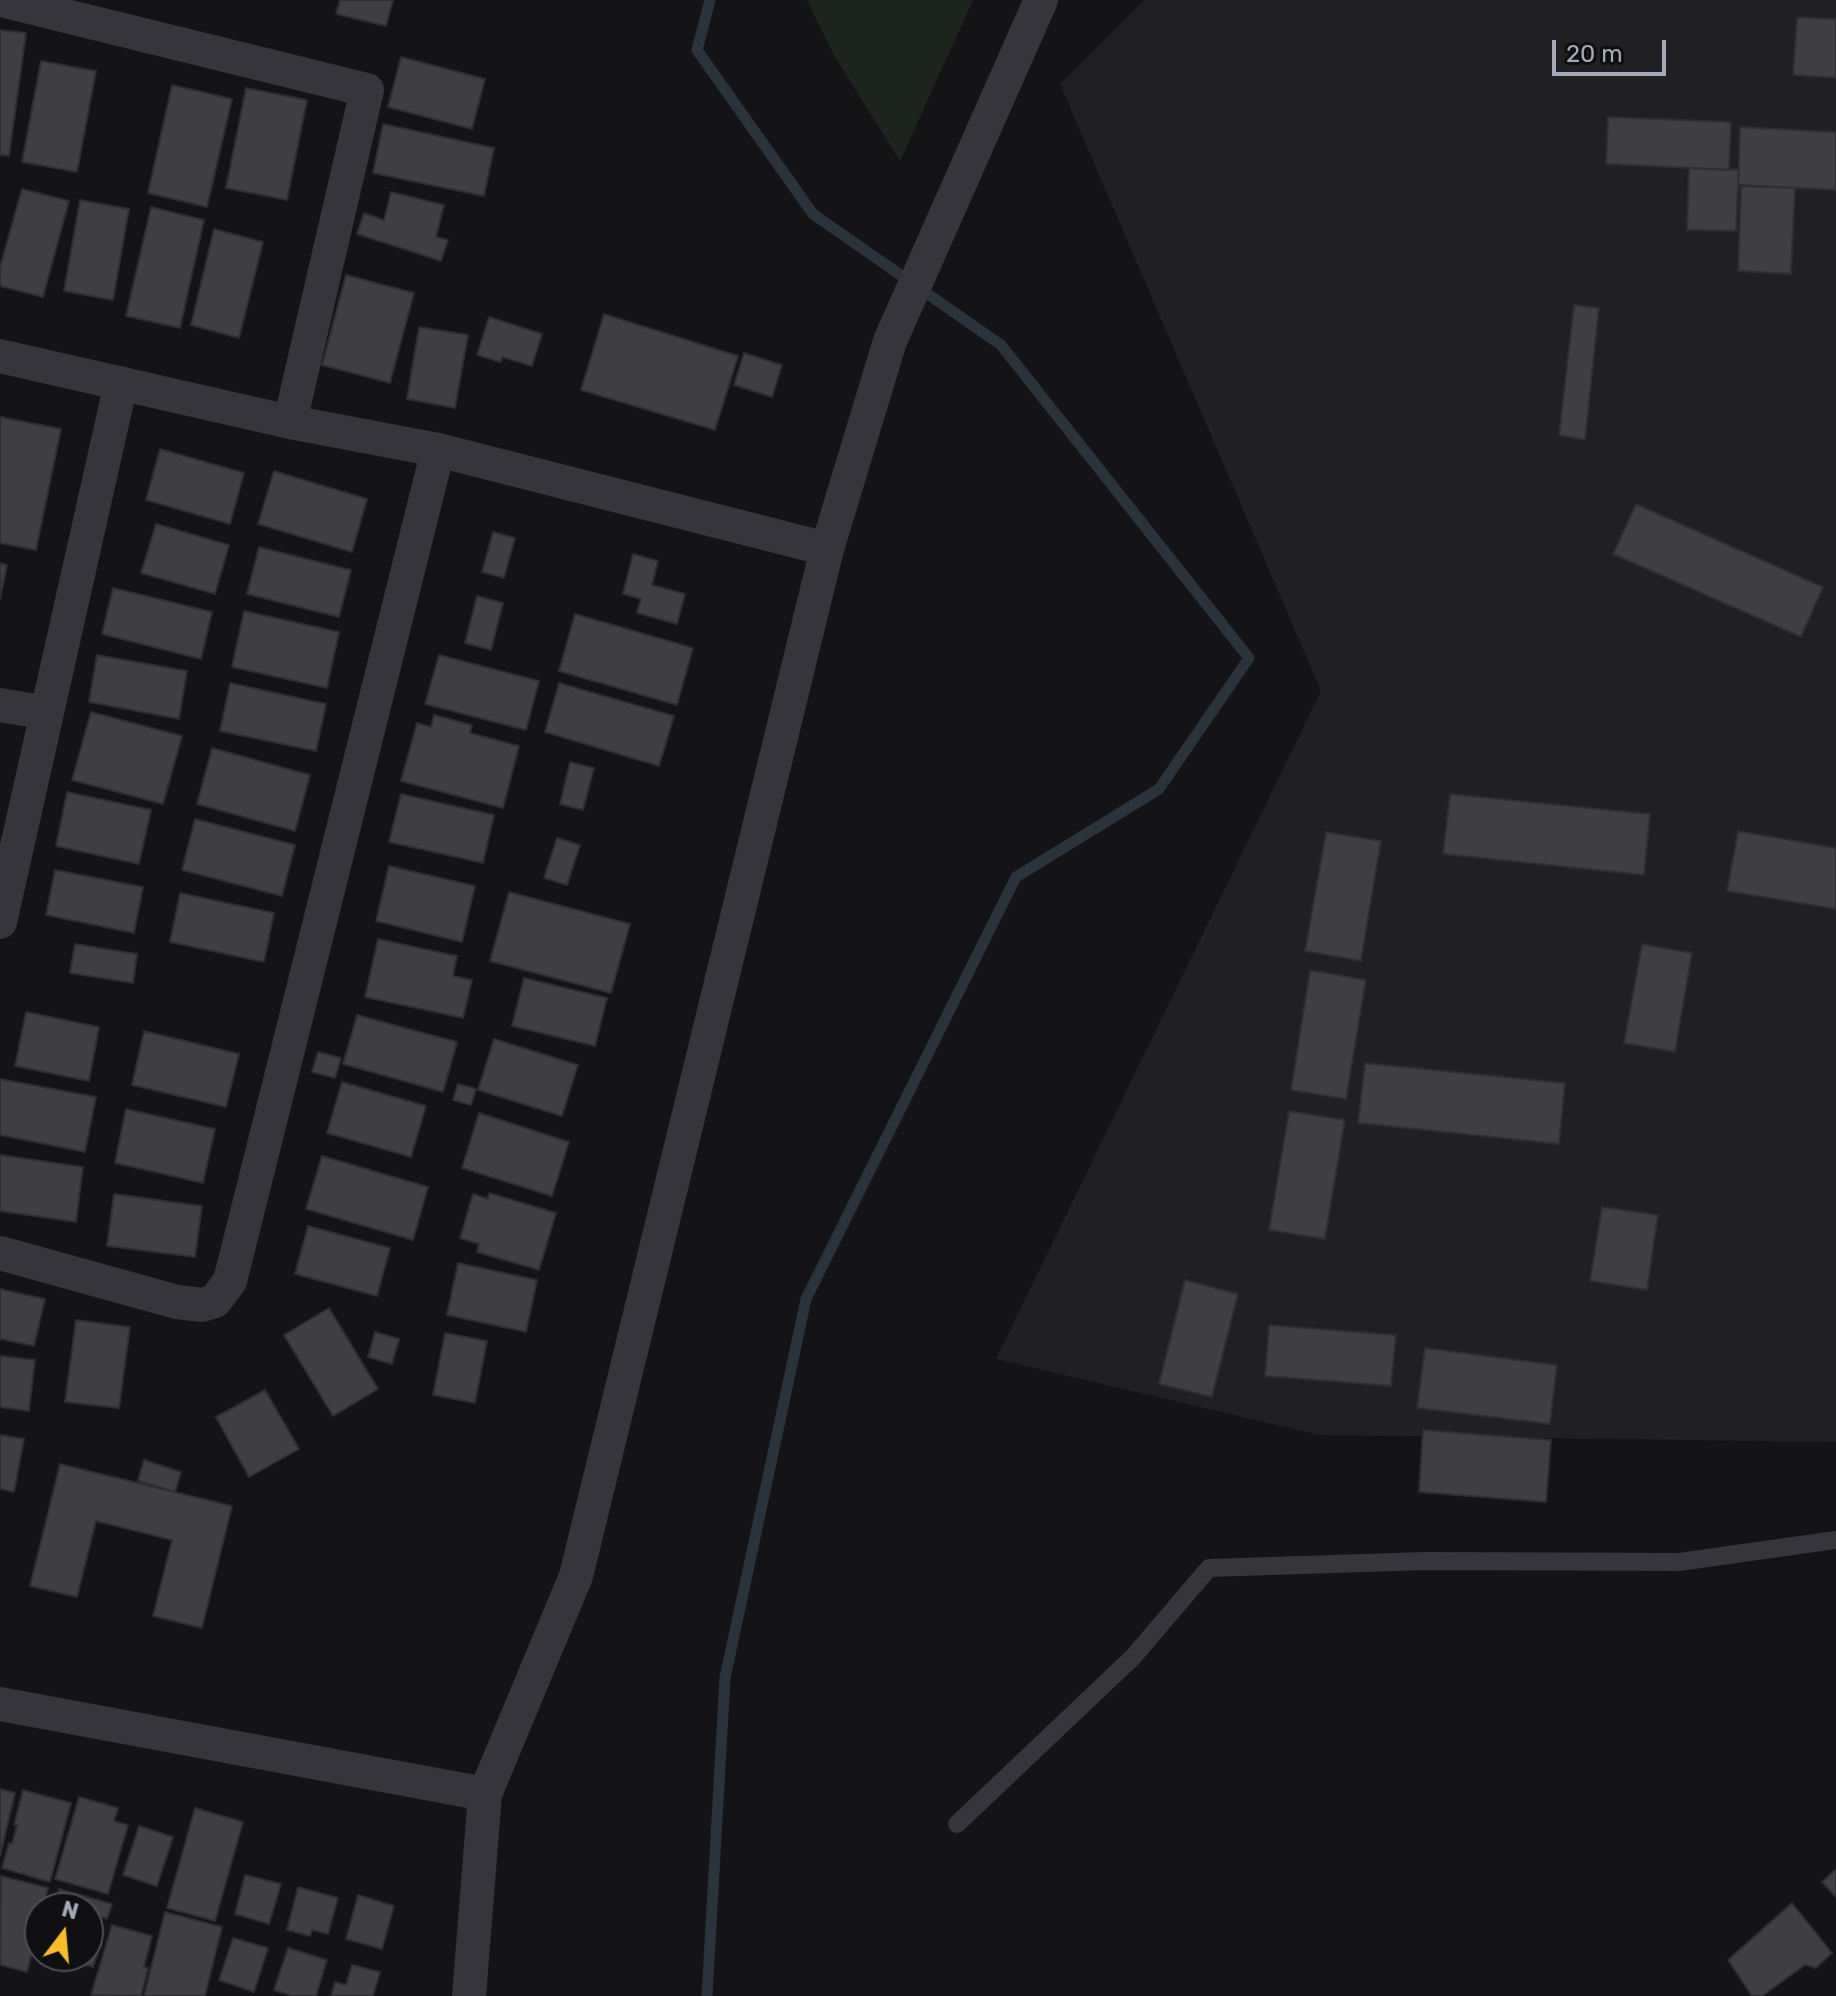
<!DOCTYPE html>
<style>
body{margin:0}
#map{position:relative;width:1836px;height:1996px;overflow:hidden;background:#141416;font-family:Rubik,sans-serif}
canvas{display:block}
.north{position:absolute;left:24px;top:1892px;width:80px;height:80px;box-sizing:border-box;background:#0f0f11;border:2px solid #4b4d53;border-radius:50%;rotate:16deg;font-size:22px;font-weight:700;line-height:32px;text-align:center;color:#a5a9b6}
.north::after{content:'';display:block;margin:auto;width:28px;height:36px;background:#f8bd2a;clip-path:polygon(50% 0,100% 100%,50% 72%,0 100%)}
.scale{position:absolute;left:1552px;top:40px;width:114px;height:36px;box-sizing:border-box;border:4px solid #a5a9b6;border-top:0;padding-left:10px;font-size:24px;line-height:28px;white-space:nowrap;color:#a5a9b6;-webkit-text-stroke:6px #0f0f11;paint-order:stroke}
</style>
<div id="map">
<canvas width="1836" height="1996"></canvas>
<div class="north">N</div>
<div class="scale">20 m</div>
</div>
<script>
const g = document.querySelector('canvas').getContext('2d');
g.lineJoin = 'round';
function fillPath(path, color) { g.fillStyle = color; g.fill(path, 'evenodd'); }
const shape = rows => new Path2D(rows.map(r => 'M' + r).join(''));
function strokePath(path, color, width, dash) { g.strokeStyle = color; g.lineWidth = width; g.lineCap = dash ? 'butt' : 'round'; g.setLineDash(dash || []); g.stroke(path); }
fillPath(shape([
 [1144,0,1836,0,1836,1442,1319,1435,996,1359,1321,691,1060,84]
]), '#202023');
fillPath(shape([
 [807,0,973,0,900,161,835,57]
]), '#1c241d');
strokePath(shape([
 [707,1996,725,1678,806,1299,1016,877,1159,789,1249,658,1001,345,813,214,697,50,710,0]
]), '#2a323a', 11);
const building = shape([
 [340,0,393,0,386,26,336,14,340,0],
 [1797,17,1836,19,1836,78,1793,75,1797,17],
 [0,30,26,33,9,156,0,155,0,30],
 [401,57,485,79,472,129,388,107,401,57],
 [41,61,96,71,77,172,22,162,41,61],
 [172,85,232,99,207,207,148,193,172,85],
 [246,88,307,100,287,200,226,188,246,88],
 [1608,117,1731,122,1729,170,1606,164,1608,117],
 [383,124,494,148,484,196,373,173,383,124],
 [1740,127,1836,132,1836,190,1738,185,1740,127],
 [1689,168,1739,170,1736,231,1687,230,1689,168],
 [1741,186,1795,188,1791,274,1738,271,1741,186],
 [22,189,69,201,43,297,0,286,0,267,22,189],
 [391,192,444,205,436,237,448,240,441,261,357,234,364,213,384,220,391,192],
 [80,200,129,209,113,300,64,291,80,200],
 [151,207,204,220,180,328,126,316,151,207],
 [214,229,263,242,239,338,191,325,214,229],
 [346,275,414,293,390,383,322,365,346,275],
 [1574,305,1599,308,1585,440,1559,435,1574,305],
 [604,314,738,356,715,430,581,390,604,314],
 [489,317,542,334,532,366,502,357,501,362,477,355,489,317],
 [419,327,468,335,455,408,407,399,419,327],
 [744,353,782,365,772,397,734,385,744,353],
 [0,417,61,429,36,550,0,543,0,417],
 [160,449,244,473,230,524,146,500,160,449],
 [274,471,367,499,352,552,258,524,274,471],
 [1636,504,1823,587,1801,637,1613,554,1636,504],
 [156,524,229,545,215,594,141,573,156,524],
 [493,532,515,538,504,578,482,572,493,532],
 [259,547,351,570,339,617,247,594,259,547],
 [633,554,658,561,652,585,685,594,677,624,637,613,641,599,623,594,633,554],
 [0,563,7,565,0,599,0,563],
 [113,588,212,612,201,659,102,634,113,588],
 [477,596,503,603,491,650,465,643,477,596],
 [244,611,339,632,327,688,232,667,244,611],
 [575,614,693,648,677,705,559,671,575,614],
 [97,655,187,671,179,719,89,702,97,655],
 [439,655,539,681,526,730,425,704,439,655],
 [230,683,326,704,316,751,220,731,230,683],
 [559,683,674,716,659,766,545,732,559,683],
 [91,712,182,736,163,804,72,780,91,712],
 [434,715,472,725,470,733,519,746,503,808,401,781,417,723,431,727,434,715],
 [212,748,310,775,295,831,197,804,212,748],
 [570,762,594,768,583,810,560,804,570,762],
 [67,792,151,810,139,864,56,846,67,792],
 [401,794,494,815,483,863,389,842,401,794],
 [1450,794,1650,814,1644,875,1443,854,1450,794],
 [195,819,295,845,282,896,182,870,195,819],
 [1738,831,1836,848,1836,909,1727,891,1738,831],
 [1326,832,1381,841,1361,961,1305,951,1326,832],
 [557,838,580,845,567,885,544,878,557,838],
 [389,866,475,886,462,942,376,921,389,866],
 [55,870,143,887,134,933,46,915,55,870],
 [509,892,630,924,611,993,490,961,509,892],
 [180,893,274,913,264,962,170,942,180,893],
 [378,939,457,956,453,976,472,980,463,1018,365,997,378,939],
 [75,944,137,954,133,983,70,973,75,944],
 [1642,944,1692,953,1675,1052,1624,1043,1642,944],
 [1310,970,1366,980,1346,1099,1291,1090,1310,970],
 [524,978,607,998,595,1046,512,1026,524,978],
 [26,1012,99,1027,89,1081,15,1066,26,1012],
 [357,1015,457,1042,443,1092,343,1064,357,1015],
 [144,1031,239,1054,226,1107,132,1085,144,1031],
 [494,1039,578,1065,562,1116,478,1090,494,1039],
 [318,1052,341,1058,335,1078,312,1072,318,1052],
 [1365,1063,1565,1083,1559,1144,1358,1123,1365,1063],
 [0,1079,96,1097,85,1152,0,1135,0,1079],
 [342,1082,426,1106,411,1157,327,1133,342,1082],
 [458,1084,476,1089,471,1105,453,1100,458,1084],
 [126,1109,215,1129,203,1183,115,1163,126,1109],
 [1289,1111,1345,1120,1325,1239,1269,1230,1289,1111],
 [479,1113,569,1142,552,1196,462,1168,479,1113],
 [0,1155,83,1167,76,1222,0,1211,0,1155],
 [322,1156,428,1187,413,1240,306,1209,322,1156],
 [489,1193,556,1213,539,1270,477,1252,479,1244,460,1238,473,1194,488,1199,489,1193],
 [114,1194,202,1206,195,1257,107,1246,114,1194],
 [1602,1207,1658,1215,1647,1290,1590,1281,1602,1207],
 [308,1226,390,1248,377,1296,295,1274,308,1226],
 [458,1263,537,1280,526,1332,447,1315,458,1263],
 [1185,1280,1238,1294,1212,1397,1159,1384,1185,1280],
 [0,1289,45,1299,34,1346,0,1339,0,1289],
 [329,1308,378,1389,333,1416,284,1335,329,1308],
 [76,1320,130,1327,119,1408,65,1402,76,1320],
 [1269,1325,1396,1335,1391,1386,1265,1376,1269,1325],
 [375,1332,399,1339,392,1364,368,1357,375,1332],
 [445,1333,487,1341,475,1403,433,1395,445,1333],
 [1425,1348,1557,1365,1550,1424,1417,1408,1425,1348],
 [0,1356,35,1360,29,1411,0,1407,0,1356],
 [265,1390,299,1449,249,1477,216,1417,265,1390],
 [1423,1430,1551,1440,1546,1502,1419,1492,1423,1430],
 [0,1435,24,1439,14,1492,0,1489,0,1435],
 [144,1460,181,1472,175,1492,138,1481,144,1460],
 [60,1464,232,1506,202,1628,153,1616,172,1540,96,1521,77,1597,30,1586,60,1464],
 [0,1789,15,1793,0,1856,0,1789],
 [23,1790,71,1803,50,1882,2,1868,9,1843,12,1844,17,1825,14,1825,23,1790],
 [79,1797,118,1808,114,1821,128,1825,108,1894,55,1879,79,1797],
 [195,1808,243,1822,215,1921,167,1908,195,1808],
 [139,1826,173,1837,157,1886,123,1875,139,1826],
 [1836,1869,1836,1897,1822,1882,1836,1869],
 [245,1875,281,1884,269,1924,235,1914,245,1875],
 [1,1876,48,1888,43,1908,40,1908,40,1921,27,1972,0,1965,1,1876],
 [298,1887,338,1898,328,1934,312,1930,310,1936,287,1930,298,1887],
 [59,1889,112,1904,107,1919,102,1917,100,1923,94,1922,90,1936,96,1938,94,1944,100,1945,93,1967,55,1956,88,1956,88,1908,54,1908,59,1889],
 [358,1895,394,1906,382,1949,346,1939,358,1895],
 [1792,1903,1832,1953,1816,1968,1805,1965,1762,1996,1752,1996,1728,1960,1792,1903],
 [165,1912,222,1927,205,1996,144,1996,165,1912],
 [112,1925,152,1936,144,1967,148,1968,141,1996,91,1995,112,1925],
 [233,1938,268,1948,254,1992,219,1980,233,1938],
 [288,1948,327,1960,316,1996,293,1996,274,1990,288,1948],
 [352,1965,380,1972,373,1996,331,1996,335,1982,346,1985,352,1965]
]);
fillPath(building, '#3e3e43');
strokePath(building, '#2e2e32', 2);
strokePath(shape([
 [957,1824,1133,1657,1209,1568,1426,1561,1679,1562,1836,1540]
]), '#35353b', 18);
strokePath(shape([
 [1,0,367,90,290,422],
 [0,356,290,422,438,450,827,549],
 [0,705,47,713],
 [0,922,121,383],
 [0,1253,177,1302,202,1305,215,1301,230,1281,438,450],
 [0,1704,485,1794,469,1996],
 [485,1794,576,1576,827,549,890,341,1041,0]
]), '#35353b', 34);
</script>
